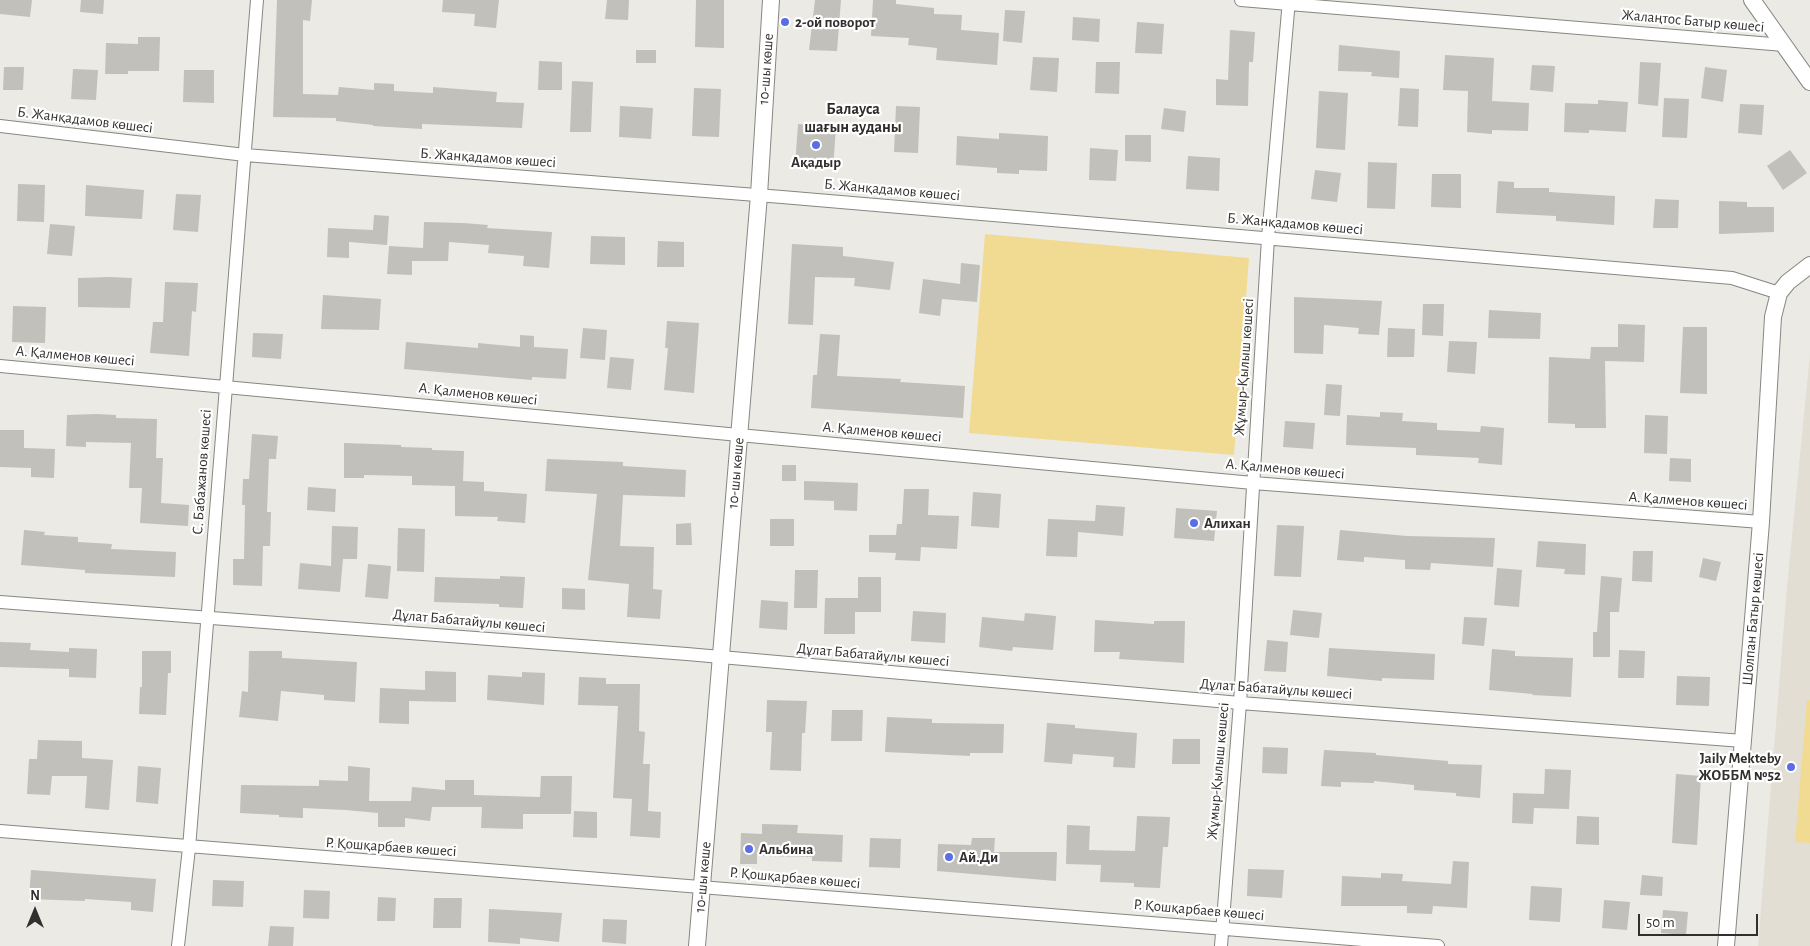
<!DOCTYPE html>
<meta charset="utf-8">
<style>
body{margin:0}
#map{position:relative;width:1810px;height:946px;overflow:hidden;background:#ebeae5;font-family:"Alegreya Sans",sans-serif}
canvas{display:block}
.north{position:absolute;left:10px;top:886px;width:50px;height:50px;-webkit-text-stroke:4px #fff;paint-order:stroke;rotate:0deg;font-size:14px;font-weight:700;line-height:20px;text-align:center;color:#31302e}
.north::after{content:'';display:block;margin:auto;width:18px;height:22px;background:#31302e;clip-path:polygon(50% 0,100% 100%,50% 72%,0 100%)}
.scale{position:absolute;left:1638px;top:914px;width:120px;height:22px;box-sizing:border-box;border:2px solid #31302e;border-top:0;padding-left:6px;font-size:15px;line-height:18px;white-space:nowrap;color:#31302e;-webkit-text-stroke:4px #fff;paint-order:stroke}
</style>
<div id="map">
<canvas width="1810" height="946"></canvas>
<div class="north">N</div>
<div class="scale">50 m</div>
</div>
<script>
const g = document.querySelector('canvas').getContext('2d');
g.lineJoin = 'round';
function fillPath(path, color) { g.fillStyle = color; g.fill(path, 'evenodd'); }
const shape = rows => new Path2D(rows.map(r => 'M' + r).join(''));
function strokePath(path, color, width, dash) { g.strokeStyle = color; g.lineWidth = width; g.lineCap = dash ? 'butt' : 'round'; g.setLineDash(dash || []); g.stroke(path); }
function write(font, color, halo, rows, align = 'center') {
  g.font = font + ' "Alegreya Sans",sans-serif'; g.lineWidth = 4.5; g.setLineDash([]); g.textBaseline = 'middle'; g.strokeStyle = halo; g.fillStyle = color; for (const [text, x, y, turn = 0] of rows) {
    g.save(); g.translate(x, y); g.rotate((+turn || 0) * Math.PI / 180); g.textAlign = isNaN(turn) ? turn : align; if (halo) g.strokeText(text, 0, 0); g.fillText(text, 0, 0); g.restore();
  }
}
fillPath(shape([
 [1810,354,1810,946,1758,946,1787,587]
]), '#e2ded3');
fillPath(shape([
 [985,234,1249,258,1234,455,969,433],
 [1807,700,1810,700,1810,843,1795,842]
]), '#f1db93');
fillPath(shape([
 [0,0,32,0,30,17,0,14],
 [81,0,104,0,103,14,80,12],
 [277,0,312,0,310,21,303,20,303,94,338,95,339,87,374,90,374,83,394,84,394,91,433,93,433,87,497,92,496,102,524,103,522,128,422,124,422,129,373,126,373,125,336,121,336,118,273,117],
 [443,0,499,0,496,28,474,26,475,14,442,12],
 [607,0,629,0,628,20,605,19],
 [696,0,724,0,724,48,695,47],
 [815,0,841,0,837,51,809,50],
 [873,0,896,0,896,4,934,8,934,14,962,15,961,30,999,33,997,65,936,60,937,48,908,45,909,38,871,36],
 [1005,10,1025,11,1022,43,1003,41],
 [1073,17,1100,19,1099,42,1072,40],
 [1137,22,1164,24,1162,54,1135,53],
 [1230,30,1255,32,1253,62,1249,62,1248,106,1216,105,1216,79,1228,80],
 [138,37,160,37,159,71,128,71,128,74,105,74,106,43,138,44],
 [1339,45,1400,51,1399,78,1371,76,1372,72,1338,71],
 [636,50,656,50,656,63,636,63],
 [1445,55,1494,58,1492,101,1529,103,1528,131,1492,130,1492,134,1467,132,1468,91,1443,90],
 [1033,57,1059,58,1057,92,1030,90],
 [539,61,562,62,562,90,538,90],
 [1096,62,1120,62,1119,94,1095,93],
 [1640,62,1661,63,1658,106,1638,104],
 [1532,65,1555,66,1553,92,1530,90],
 [4,67,24,67,23,90,3,90],
 [1705,67,1727,70,1723,102,1701,98],
 [73,69,98,70,96,100,71,99],
 [184,70,214,70,214,103,183,102],
 [572,81,593,82,591,132,570,132],
 [694,88,721,89,719,137,692,136],
 [1400,88,1419,89,1418,127,1398,126],
 [1319,91,1348,93,1345,150,1316,148],
 [1664,98,1689,99,1687,138,1662,137],
 [1598,100,1628,102,1626,132,1589,130,1589,133,1564,132,1565,103,1598,104],
 [1740,104,1764,105,1762,135,1738,133],
 [620,106,653,108,651,139,619,137],
 [896,106,920,107,918,153,894,152],
 [1164,108,1186,111,1184,132,1161,129],
 [798,124,836,127,833,169,795,166],
 [999,133,1048,136,1047,171,1019,170,1019,174,997,173,997,168,956,165,957,136,999,139],
 [1125,135,1151,135,1151,162,1125,161],
 [1090,148,1118,150,1116,181,1089,180],
 [1790,150,1807,173,1783,190,1767,166],
 [1188,156,1220,158,1219,191,1186,189],
 [1368,162,1397,163,1395,209,1367,208],
 [1315,170,1341,173,1337,202,1311,199],
 [1432,174,1461,174,1461,208,1431,207],
 [1498,181,1514,182,1514,188,1549,188,1549,192,1615,196,1614,225,1556,221,1556,216,1496,213],
 [18,184,45,185,44,222,17,221],
 [86,185,144,190,142,219,85,216],
 [176,194,201,195,198,232,173,230],
 [1655,199,1679,200,1678,228,1653,228],
 [1719,201,1747,202,1747,207,1774,207,1774,232,1719,234],
 [374,215,389,216,387,245,349,242,349,258,327,257,328,228,373,230],
 [424,222,463,223,488,225,487,228,552,232,549,268,523,266,524,256,488,253,489,245,449,242,448,261,412,261,412,275,387,274,389,246,423,248],
 [50,224,75,226,72,256,47,254],
 [591,236,625,237,625,265,590,264],
 [658,241,684,242,684,267,657,267],
 [792,244,843,247,843,256,894,262,890,290,854,286,855,278,815,277,813,325,788,324],
 [961,263,980,265,977,302,942,299,940,316,919,313,923,279,960,284],
 [110,277,132,278,130,308,78,307,78,278],
 [165,282,198,283,196,312,192,311,189,356,150,353,153,322,163,322],
 [323,295,381,299,379,330,321,329],
 [1294,297,1382,301,1379,335,1358,334,1359,328,1324,325,1323,354,1294,353],
 [1423,304,1444,304,1443,336,1422,335],
 [13,306,46,307,45,343,12,342],
 [1489,310,1541,313,1540,339,1488,338],
 [667,321,699,323,694,393,664,390,668,348,665,348],
 [1618,324,1645,325,1644,362,1605,361,1606,428,1575,428,1575,424,1548,423,1549,357,1590,359,1591,347,1618,347],
 [1683,327,1707,327,1707,394,1680,393],
 [583,328,607,330,605,360,580,358],
 [1388,328,1415,329,1414,357,1387,357],
 [253,333,283,334,281,359,252,357],
 [820,334,840,335,837,376,901,379,900,382,965,386,963,418,811,408,813,375,817,375],
 [520,335,534,336,534,347,568,349,566,379,532,377,532,380,404,369,406,342,478,348,478,343,520,347],
 [1449,341,1477,342,1475,374,1447,372],
 [610,357,634,359,631,390,607,388],
 [1326,384,1342,385,1340,416,1324,415],
 [1380,412,1403,413,1402,421,1437,423,1437,430,1480,432,1481,426,1504,428,1502,465,1478,463,1479,458,1416,455,1416,448,1346,445,1347,415,1380,417],
 [96,414,116,415,116,418,157,419,156,458,163,458,161,503,189,505,188,526,140,523,142,488,129,488,131,443,86,442,86,447,66,446,67,415],
 [1645,415,1668,416,1667,454,1644,453],
 [1285,421,1315,423,1313,449,1283,447],
 [0,430,24,430,24,448,55,449,54,478,31,477,31,468,0,467],
 [252,434,278,436,276,459,269,459,267,512,271,512,270,546,263,546,262,586,233,585,233,559,244,559,245,505,242,505,243,479,249,479],
 [344,443,401,445,401,447,432,448,432,450,464,451,463,481,484,482,484,491,527,494,525,523,497,521,498,517,455,516,455,486,412,485,412,476,364,475,364,478,344,478],
 [1670,458,1691,459,1691,482,1669,481],
 [547,459,623,462,623,466,686,470,685,497,623,495,620,546,654,547,653,589,662,590,660,619,627,617,629,584,588,580,597,494,545,491],
 [782,465,796,465,796,481,782,481],
 [804,481,858,483,857,511,834,510,834,501,804,500],
 [308,487,336,489,335,512,307,510],
 [904,489,929,489,928,515,959,516,957,549,921,547,920,561,895,560,896,553,869,552,869,535,896,535,897,524,902,524],
 [973,492,1001,494,999,528,971,526],
 [1096,505,1125,507,1123,536,1078,532,1077,557,1046,556,1048,519,1095,521],
 [1176,508,1217,511,1214,541,1174,538],
 [770,519,794,519,794,546,770,546],
 [691,523,692,545,676,545,676,524],
 [1277,525,1304,526,1301,577,1274,576],
 [332,526,358,527,357,559,343,559,340,592,298,589,300,563,331,566],
 [398,528,425,529,424,572,397,571],
 [24,530,45,532,44,535,78,537,78,542,112,544,111,549,176,552,175,577,85,573,85,570,21,565],
 [1340,530,1407,536,1495,538,1493,567,1431,563,1430,570,1405,569,1405,560,1364,557,1364,562,1337,560],
 [1538,541,1586,544,1585,575,1564,574,1565,569,1536,567],
 [1633,551,1653,551,1652,582,1632,581],
 [1703,558,1721,562,1716,581,1699,577],
 [368,564,391,566,388,599,365,597],
 [1497,568,1522,570,1519,607,1494,605],
 [795,570,818,570,817,608,794,608],
 [500,576,525,577,523,608,499,607,499,604,434,602,435,577,500,579],
 [1601,576,1622,578,1619,612,1610,612,1610,657,1593,657,1593,632,1597,632],
 [858,577,881,577,881,612,855,612,855,634,824,634,825,598,858,598],
 [562,588,585,589,585,610,562,609],
 [761,600,788,602,787,630,759,628],
 [1293,610,1322,613,1319,638,1290,635],
 [913,611,946,613,945,643,911,641],
 [1025,613,1056,616,1053,650,1013,647,1012,651,979,647,982,617,1024,621],
 [1464,617,1487,618,1484,646,1462,644],
 [1095,620,1154,624,1154,621,1185,621,1184,663,1119,659,1120,652,1094,652],
 [1267,640,1288,642,1286,672,1264,671],
 [0,642,31,643,30,650,69,652,69,648,97,649,96,678,69,677,69,669,0,667],
 [1329,648,1435,654,1434,680,1382,678,1382,681,1327,676],
 [1492,649,1515,651,1515,656,1573,658,1571,697,1532,695,1533,694,1489,690],
 [1619,650,1645,651,1644,678,1618,678],
 [142,651,171,651,171,673,168,673,166,715,139,714,140,687,142,687],
 [249,651,282,651,282,658,357,662,355,702,324,700,324,695,281,691,278,721,239,717,242,691,248,692],
 [425,671,456,672,456,702,409,701,409,724,379,723,380,688,425,690],
 [522,672,545,673,544,705,487,700,488,675,522,677],
 [1677,676,1710,677,1709,706,1676,705],
 [579,677,606,678,606,684,640,684,639,731,645,732,643,764,650,764,648,811,661,812,660,838,630,836,632,799,613,798,618,706,578,705],
 [767,700,807,701,805,733,802,733,801,771,770,770,772,732,766,732],
 [832,710,863,710,862,741,831,741],
 [887,717,932,719,932,723,1004,724,1003,753,970,753,970,756,885,752],
 [1047,723,1075,725,1075,728,1137,733,1135,768,1113,767,1114,757,1073,754,1072,764,1044,762],
 [1173,739,1200,739,1200,764,1172,764],
 [38,740,82,741,82,758,113,760,109,810,85,808,87,776,52,776,50,795,27,794,29,759,37,759],
 [1263,747,1288,748,1287,774,1262,773],
 [1324,750,1376,753,1376,755,1448,761,1448,764,1482,765,1480,798,1456,796,1456,793,1414,790,1414,785,1374,781,1374,783,1341,782,1341,787,1321,786],
 [138,766,161,768,158,804,136,802],
 [348,766,370,768,369,801,411,801,412,787,445,790,445,780,474,780,474,795,540,797,541,776,572,776,571,814,523,814,523,829,481,828,482,807,432,807,430,821,405,818,405,827,378,827,378,813,346,810,303,808,303,818,279,817,279,815,240,813,241,785,319,786,319,780,348,781],
 [1545,769,1571,770,1569,809,1534,808,1533,824,1512,823,1513,793,1544,794],
 [1676,774,1701,776,1697,845,1672,843],
 [574,811,597,812,597,838,573,837],
 [1137,816,1170,817,1168,847,1163,847,1160,888,1134,887,1134,883,1100,882,1101,865,1066,864,1067,825,1090,826,1089,850,1135,851],
 [1577,816,1599,817,1599,845,1576,844],
 [762,824,798,825,797,833,843,835,842,862,812,861,812,857,757,856,757,864,740,864,741,833,762,834],
 [870,838,901,839,900,868,869,867],
 [972,838,995,838,994,852,1057,852,1056,881,937,871,938,844,971,845],
 [1453,861,1469,862,1467,908,1433,906,1432,914,1407,913,1407,906,1341,906,1342,876,1381,878,1381,873,1403,874,1402,881,1451,884],
 [1248,869,1284,870,1282,898,1247,896],
 [31,870,156,879,153,912,131,910,131,902,85,899,85,901,29,899],
 [1642,875,1663,877,1662,896,1640,895],
 [213,880,244,881,243,907,212,906],
 [1531,886,1562,888,1560,922,1529,920],
 [304,890,330,891,329,919,303,918],
 [378,897,396,898,395,921,377,921],
 [434,898,462,898,461,928,433,928],
 [1604,900,1630,902,1627,930,1602,928],
 [489,909,562,913,559,942,520,938,520,944,488,942],
 [1663,910,1688,912,1686,935,1661,933],
 [603,919,627,920,626,944,602,942],
 [270,926,294,927,293,946,268,946]
]), '#c1c0bb');
const minor = shape([
 [1241,0,1784,45],
 [0,126,245,155,782,197,1732,278,1779,293],
 [0,366,1253,483,1761,522],
 [0,602,687,654,1240,703,1743,741],
 [0,831,1438,946],
 [178,946,189,848,257,0],
 [1221,946,1240,703,1268,238,1289,0]
]);
const tertiary = shape([
 [1752,0,1810,82],
 [697,946,759,195,771,0],
 [1726,946,1761,522,1773,317,1779,293,1788,282,1810,265]
]);
strokePath(minor, '#878682', 14);
strokePath(tertiary, '#878682', 18);
strokePath(minor, '#fff', 12);
strokePath(tertiary, '#fff', 16);
for (const [x, y, r, color] of [
 [785,22,5,"#5a6de4"],
 [816,145,5,"#5a6de4"],
 [1194,523,5,"#5a6de4"],
 [1791,767,5,"#5a6de4"],
 [749,849,5,"#5a6de4"],
 [949,857,5,"#5a6de4"]
]) { const dot = new Path2D(); dot.arc(x, y, r, 0, 2 * Math.PI); g.fillStyle = color; g.fill(dot); strokePath(dot, '#fff', 2); }
write('15px', '#31302e', '#fff', [
 ["Жалаңтос Батыр көшесі",1693,21,5],
 ["10-шы көше",766,69,-86],
 ["Б. Жанқадамов көшесі",85,120,7],
 ["Б. Жанқадамов көшесі",488,158,4],
 ["Б. Жанқадамов көшесі",892,190,5],
 ["Б. Жанқадамов көшесі",1295,224,5],
 ["А. Қалменов көшесі",75,356,5],
 ["Жұмыр-Қылыш көшесі",1244,367,-86],
 ["А. Қалменов көшесі",478,394,6],
 ["А. Қалменов көшесі",882,432,5],
 ["А. Қалменов көшесі",1285,469,5],
 ["С. Бабажанов көшесі",202,472,-86],
 ["10-шы көше",736,473,-85],
 ["А. Қалменов көшесі",1688,501,4],
 ["Шолпан Батыр көшесі",1753,619,-85],
 ["Дұлат Бабатайұлы көшесі",469,621,5],
 ["Дұлат Бабатайұлы көшесі",873,655,5],
 ["Дұлат Бабатайұлы көшесі",1276,689,4],
 ["Жұмыр-Қылыш көшесі",1218,771,-85],
 ["Р. Қошқарбаев көшесі",391,847,4],
 ["10-шы көше",703,877,-85],
 ["Р. Қошқарбаев көшесі",795,878,5],
 ["Р. Қошқарбаев көшесі",1199,910,5]
]);
write('bold 15px', '#31302e', '#fff', [
 ["2-ой поворот",795,22],
 ["Ақадыр",816,162,"center"],
 ["Алихан",1204,523],
 ["Jaily Mekteby",1781,758,"right"],
 ["ЖОББМ №52",1781,775,"right"],
 ["Альбина",759,849],
 ["Ай.Ди",959,857]
], 'left');
write('bold 16px', '#2d2c28', '#fff', [
 ["Балауса",853,109],
 ["шағын ауданы",853,127]
]);
</script>
